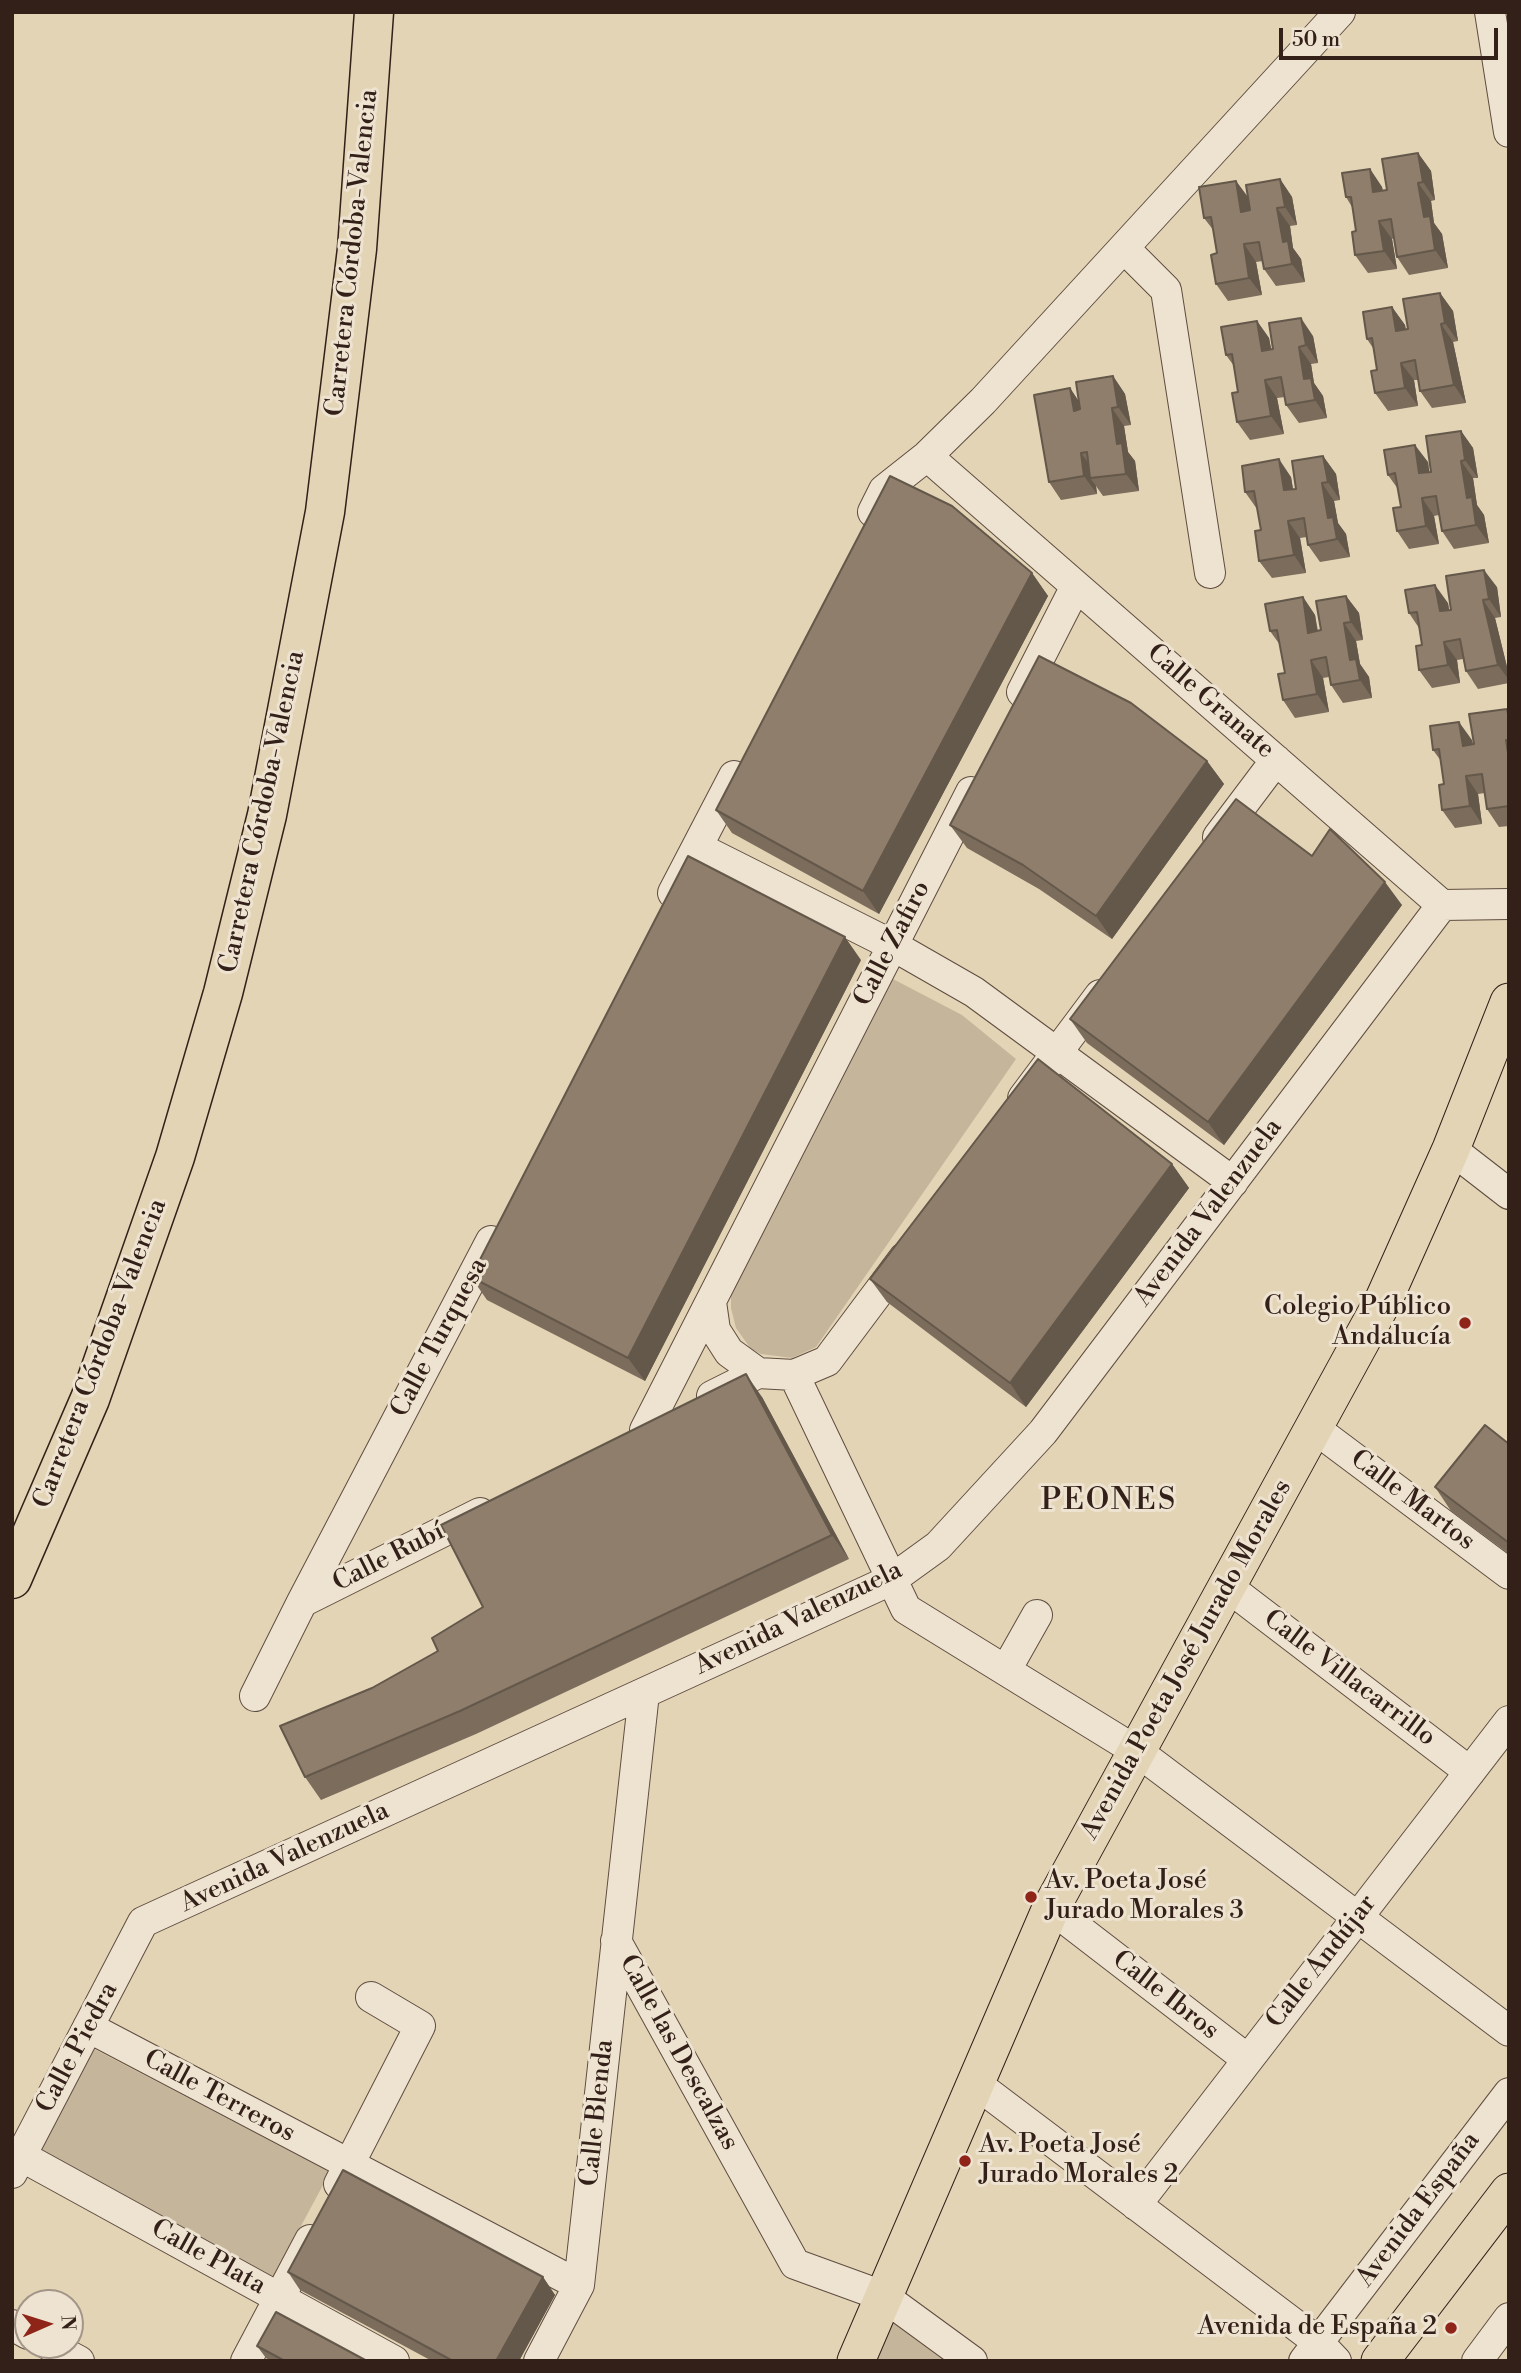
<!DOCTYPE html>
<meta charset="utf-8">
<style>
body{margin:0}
#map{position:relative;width:1521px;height:2373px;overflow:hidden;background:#e3d4b6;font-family:"Libre Bodoni",serif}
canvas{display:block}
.frame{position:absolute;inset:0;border:14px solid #332019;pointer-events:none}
.north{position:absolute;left:14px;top:2289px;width:70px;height:70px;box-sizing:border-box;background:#ede3d0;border:2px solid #a39587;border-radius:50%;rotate:87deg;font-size:19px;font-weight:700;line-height:28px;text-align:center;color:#332019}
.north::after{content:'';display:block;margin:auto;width:24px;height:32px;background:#8f2418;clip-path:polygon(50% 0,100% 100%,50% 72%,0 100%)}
.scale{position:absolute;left:1279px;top:28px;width:219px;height:32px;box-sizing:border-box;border:4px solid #332019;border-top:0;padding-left:9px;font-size:21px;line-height:24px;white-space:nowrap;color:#332019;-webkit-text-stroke:5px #ede3d0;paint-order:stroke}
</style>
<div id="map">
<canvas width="1521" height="2373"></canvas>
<div class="frame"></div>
<div class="north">N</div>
<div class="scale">50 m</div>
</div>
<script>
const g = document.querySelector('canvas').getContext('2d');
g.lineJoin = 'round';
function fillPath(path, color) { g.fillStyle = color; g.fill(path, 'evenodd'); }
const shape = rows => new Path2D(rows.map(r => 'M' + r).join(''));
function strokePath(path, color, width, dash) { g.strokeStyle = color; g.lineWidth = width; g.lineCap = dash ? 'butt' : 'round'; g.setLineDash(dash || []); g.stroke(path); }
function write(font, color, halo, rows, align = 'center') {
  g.font = font + ' "Libre Bodoni",serif'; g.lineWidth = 6; g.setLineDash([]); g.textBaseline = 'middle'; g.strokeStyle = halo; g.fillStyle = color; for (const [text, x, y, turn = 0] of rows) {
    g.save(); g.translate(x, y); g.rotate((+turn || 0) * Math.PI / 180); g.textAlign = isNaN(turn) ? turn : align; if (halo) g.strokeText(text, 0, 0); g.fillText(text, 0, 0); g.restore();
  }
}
fillPath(shape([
 [893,979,962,1015,1016,1059,816,1347,792,1358,761,1354,751,1349,736,1328,731,1308,731,1293],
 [94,2049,330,2172,272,2280,38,2152],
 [893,2313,957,2361,874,2361]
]), '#c5b59b');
const minor = shape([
 [1490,12,1509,132],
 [1124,248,1166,290,1210,573],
 [927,456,1442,905,1509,904],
 [873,512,884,490,927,456,983,401,1340,12],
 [1022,692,1076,586],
 [1218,837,1276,760],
 [697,847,892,945,974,992,1233,1182],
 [673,893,734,776],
 [1023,1098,1100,995],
 [1451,1149,1509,1194],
 [711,1302,715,1330,729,1352,758,1373],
 [794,1375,906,1609,1138,1752,1509,2031],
 [712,1396,758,1373,794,1375,827,1361,904,1258],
 [1314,1428,1509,1574],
 [645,1430,971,792],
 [1228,1587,1470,1772],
 [302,1602,491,1241],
 [1006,1670,1037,1615],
 [255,1696,302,1602,480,1513],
 [1051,1908,1247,2059],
 [616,1941,795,2264,883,2296,972,2361],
 [88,2027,579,2285],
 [975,2083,1318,2342,1336,2361],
 [21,2156,394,2361],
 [12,2173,143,1922,891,1580,938,1546,1043,1432,1442,905],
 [339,2184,420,2026,371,1997],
 [1136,2205,1509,1721],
 [12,2325,28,2334],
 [49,2345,79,2361],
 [246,2361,310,2240],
 [539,2361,579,2285,644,1693],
 [1304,2361,1509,2093],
 [1477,2361,1509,2318]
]);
const major = shape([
 [856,2361,1051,1908,1384,1299,1451,1149,1509,1002],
 [1380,2361,1509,2192]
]);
const highway = shape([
 [12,1579,90,1399,175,1157,223,993,267,815,325,512,357,249,374,12]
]);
strokePath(minor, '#5f4d40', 32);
strokePath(major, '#332019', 39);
strokePath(highway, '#332019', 41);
strokePath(minor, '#ede3d0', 30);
strokePath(major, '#e3d4b6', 37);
strokePath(highway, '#e3d4b6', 38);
fillPath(shape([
 [1418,153,1431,171,1435,200,1431,201,1434,223,1442,234,1448,268,1409,275,1397,257,1394,238,1392,239,1397,269,1368,273,1355,255,1356,231,1352,207,1346,197,1370,169,1382,187,1383,191,1387,190],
 [1280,179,1292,197,1297,225,1290,226,1293,248,1301,259,1305,282,1276,286,1264,269,1263,261,1256,262,1262,295,1228,301,1216,284,1217,253,1214,231,1204,218,1236,181,1248,197],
 [1440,293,1453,311,1458,341,1453,342,1466,403,1432,408,1420,391,1418,380,1414,380,1418,406,1388,411,1375,393,1377,370,1373,348,1367,339,1392,307,1405,325,1406,330,1408,329],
 [1257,321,1269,338,1271,349,1313,336,1318,363,1311,364,1314,383,1323,396,1327,418,1299,423,1286,405,1285,397,1277,398,1284,434,1250,440,1237,422,1238,392,1234,366,1226,355],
 [1113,376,1125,394,1131,425,1124,426,1128,452,1135,461,1139,491,1103,496,1096,486,1097,494,1061,500,1049,482,1070,388,1079,402],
 [1461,431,1473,448,1478,478,1473,478,1477,505,1484,515,1489,543,1454,549,1442,531,1439,515,1434,516,1439,544,1409,549,1397,531,1401,507,1398,489,1388,475,1428,462,1429,472,1431,472],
 [1323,456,1336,474,1340,500,1334,501,1338,523,1346,534,1350,557,1320,562,1308,545,1307,537,1300,538,1306,573,1272,578,1259,561,1261,530,1257,509,1245,492,1291,477,1293,489,1296,489],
 [1032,573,1048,596,879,914,732,833,716,810],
 [1497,587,1501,617,1495,618,1509,675,1509,683,1478,689,1466,671,1463,659,1457,660,1460,683,1432,688,1419,670,1422,645,1419,628,1409,613,1448,603,1449,610],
 [1346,596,1359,613,1363,640,1356,641,1360,664,1369,677,1372,698,1343,703,1331,685,1329,677,1323,678,1329,712,1295,718,1283,700,1285,673,1280,645,1270,631,1303,597,1315,615,1318,631,1321,630],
 [1507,709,1509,711,1509,826,1499,827,1487,809,1485,793,1478,794,1482,824,1455,828,1442,810,1444,784,1441,761,1433,750,1472,740,1473,744,1474,744],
 [1207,761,1224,784,1112,939,1039,889,967,848,950,825],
 [1312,856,1402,905,1224,1145,1087,1043,1070,1019],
 [861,960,645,1381,487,1300,471,1277],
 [1172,1164,1189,1188,1026,1407,887,1302,870,1279],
 [762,1397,849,1559,476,1734,321,1800,305,1777,372,1688,438,1651,483,1607],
 [1509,1444,1509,1554,1451,1511,1435,1487],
 [288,2272,543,2277,555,2295,519,2361,432,2361,300,2290],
 [257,2346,367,2361,271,2361,266,2358]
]), '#7b6c5c');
fillPath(shape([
 [1418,153,1431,171,1435,200,1423,182],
 [1370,169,1382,187,1386,210,1373,192],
 [1280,179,1292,197,1297,225,1285,207],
 [1236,181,1249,199,1254,230,1241,212],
 [1418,183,1431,201,1434,223,1442,234,1448,268,1435,250,1424,217],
 [1277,208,1290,226,1293,248,1301,259,1305,282,1292,264,1283,242],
 [1379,221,1392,239,1397,269,1384,251],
 [1244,244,1256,262,1262,295,1249,278],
 [1440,293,1453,311,1458,341,1445,323],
 [1392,307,1405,325,1409,349,1396,331],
 [1301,318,1313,336,1318,363,1306,345],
 [1257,321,1269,338,1275,368,1262,351],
 [1441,324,1453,342,1466,403,1454,385],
 [1299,347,1311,364,1314,383,1323,396,1327,418,1315,400,1304,379],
 [1401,363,1414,380,1418,406,1405,388],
 [1113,376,1125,394,1131,425,1118,407],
 [1265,380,1277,398,1284,434,1271,416],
 [1070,388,1082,406,1086,428,1074,411],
 [1112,408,1124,426,1128,452,1135,461,1139,491,1126,474,1117,444],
 [1461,431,1473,448,1478,478,1465,460],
 [1415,445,1428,462,1432,491,1419,473],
 [1081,453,1094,471,1090,478,1096,486,1097,494,1084,476],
 [1323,456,1336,474,1340,500,1328,482],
 [1279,459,1291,477,1296,508,1284,490],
 [1461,461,1473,478,1477,505,1484,515,1489,543,1476,525,1467,498],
 [1322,483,1334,501,1338,523,1346,534,1350,557,1337,539,1328,518],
 [1422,498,1434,516,1439,544,1426,526],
 [1288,521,1300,538,1306,573,1294,555],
 [1484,570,1497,587,1501,617,1489,599],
 [1032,573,1048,596,879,914,863,891],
 [1435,585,1448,603,1452,629,1440,611],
 [1346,596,1359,613,1363,640,1351,622],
 [1303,597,1315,615,1320,650,1308,633],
 [1483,600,1495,618,1509,675,1509,680,1498,665],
 [1344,623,1356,641,1360,664,1369,677,1372,698,1360,680,1350,660],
 [1444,642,1457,660,1460,683,1448,665],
 [1311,660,1323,678,1329,712,1317,694],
 [1459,722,1472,740,1475,763,1463,746],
 [1207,761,1224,784,1112,939,1096,916],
 [1466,776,1478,794,1482,824,1470,806],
 [1385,882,1402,905,1224,1145,1208,1122],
 [845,937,861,960,645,1381,628,1358],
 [1172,1164,1189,1188,1026,1407,1010,1383],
 [746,1374,762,1397,849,1559,832,1535],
 [543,2277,555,2295,519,2361,496,2361]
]), '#64584b');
const building = shape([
 [1418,153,1423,182,1418,183,1424,217,1430,216,1435,250,1397,257,1391,219,1379,221,1384,251,1355,255,1352,232,1356,231,1351,197,1346,197,1342,173,1370,169,1373,192,1387,190,1382,159,1418,153],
 [1280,179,1285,207,1277,208,1283,242,1288,241,1292,264,1264,269,1259,242,1244,244,1249,278,1216,284,1211,255,1217,253,1211,217,1204,218,1199,187,1236,181,1241,212,1250,210,1246,185,1280,179],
 [1440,293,1445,323,1441,324,1454,385,1420,391,1415,360,1401,363,1405,388,1375,393,1371,371,1377,370,1372,338,1367,339,1363,312,1392,307,1396,331,1408,329,1403,299,1440,293],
 [1301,318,1306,345,1299,347,1304,379,1311,378,1315,400,1286,405,1281,377,1265,380,1271,416,1237,422,1232,393,1238,392,1232,354,1226,355,1221,327,1257,321,1262,351,1273,349,1269,323,1301,318],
 [1113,376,1118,407,1112,408,1117,444,1122,443,1126,474,1090,478,1087,452,1081,453,1084,476,1049,482,1034,395,1070,388,1074,411,1080,409,1076,382,1113,376],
 [1461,431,1465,460,1461,461,1467,498,1472,497,1476,525,1442,531,1436,496,1422,498,1426,526,1397,531,1393,508,1401,507,1395,473,1388,475,1384,450,1415,445,1419,473,1431,472,1426,436,1461,431],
 [1323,456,1328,482,1322,483,1328,518,1333,517,1337,539,1308,545,1304,518,1288,521,1294,555,1259,561,1255,531,1261,530,1254,491,1245,492,1242,466,1279,459,1284,490,1296,489,1292,461,1323,456],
 [890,476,952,506,1032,573,863,891,716,810,890,476],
 [1484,570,1489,599,1483,600,1498,665,1466,671,1460,639,1444,642,1448,665,1419,670,1416,646,1422,645,1417,612,1409,613,1405,590,1435,585,1440,611,1451,610,1446,576,1484,570],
 [1346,596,1351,622,1344,623,1350,660,1356,659,1360,680,1331,685,1326,657,1311,660,1317,694,1283,700,1278,674,1285,673,1277,630,1270,631,1265,604,1303,597,1308,633,1321,630,1316,601,1346,596],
 [1039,656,1131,703,1207,761,1096,916,1023,865,950,825,1039,656],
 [1507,709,1509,718,1509,740,1506,740,1509,759,1509,806,1487,809,1482,774,1466,776,1470,806,1442,810,1439,785,1444,784,1439,749,1433,750,1430,726,1459,722,1463,746,1474,744,1469,714,1507,709],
 [1236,799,1312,856,1330,829,1385,882,1208,1122,1070,1019,1236,799],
 [688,856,845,937,628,1358,471,1277,688,856],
 [1038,1059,1172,1164,1010,1383,870,1279,1038,1059],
 [746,1374,832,1535,460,1711,305,1777,280,1726,372,1688,438,1651,432,1638,483,1607,441,1525,746,1374],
 [1485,1425,1509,1444,1509,1543,1435,1487,1485,1425],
 [343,2170,543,2277,496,2361,453,2361,288,2272,343,2170],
 [276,2312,367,2361,285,2361,257,2346,276,2312]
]);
fillPath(building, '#8f7e6b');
strokePath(building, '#64584b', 2);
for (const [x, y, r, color] of [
 [1465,1323,7,"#8f2418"],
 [1031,1897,7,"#8f2418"],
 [965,2161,7,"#8f2418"],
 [1451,2328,7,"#8f2418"]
]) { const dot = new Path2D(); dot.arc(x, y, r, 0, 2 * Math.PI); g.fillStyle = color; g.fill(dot); strokePath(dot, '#ede3d0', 2.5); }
write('26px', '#332019', '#ede3d0', [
 ["Carretera Córdoba-Valencia",353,253,-84],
 ["Calle Granate",1210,702,41],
 ["Carretera Córdoba-Valencia",263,812,-78],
 ["Calle Zafiro",893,944,-63],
 ["Avenida Valenzuela",1209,1213,-53],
 ["Calle Turquesa",440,1338,-62],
 ["Carretera Córdoba-Valencia",101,1354,-69],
 ["Calle Martos",1412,1501,37],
 ["Calle Rubí",389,1558,-27],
 ["Avenida Valenzuela",799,1619,-26],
 ["Avenida Poeta José Jurado Morales",1187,1660,-61],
 ["Calle Villacarrillo",1349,1679,37],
 ["Avenida Valenzuela",285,1858,-25],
 ["Calle Andújar",1322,1962,-52],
 ["Calle Ibros",1165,1996,38],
 ["Calle Piedra",78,2048,-62],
 ["Calle las Descalzas",678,2053,61],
 ["Calle Terreros",219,2097,28],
 ["Calle Blenda",598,2113,-84],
 ["Avenida España",1419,2210,-53],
 ["Calle Plata",208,2258,29]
]);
write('26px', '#332019', '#ede3d0', [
 ["Colegio Público",1451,1308],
 ["Andalucía",1451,1338],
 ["Av. Poeta José",1045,1882,"left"],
 ["Jurado Morales 3",1045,1912,"left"],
 ["Av. Poeta José",979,2146,"left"],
 ["Jurado Morales 2",979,2176,"left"],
 ["Avenida de España 2",1437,2328]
], 'right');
g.letterSpacing = '2px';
write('30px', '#332019', '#ede3d0', [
 ["PEONES",1109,1502]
]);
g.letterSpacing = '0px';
</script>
